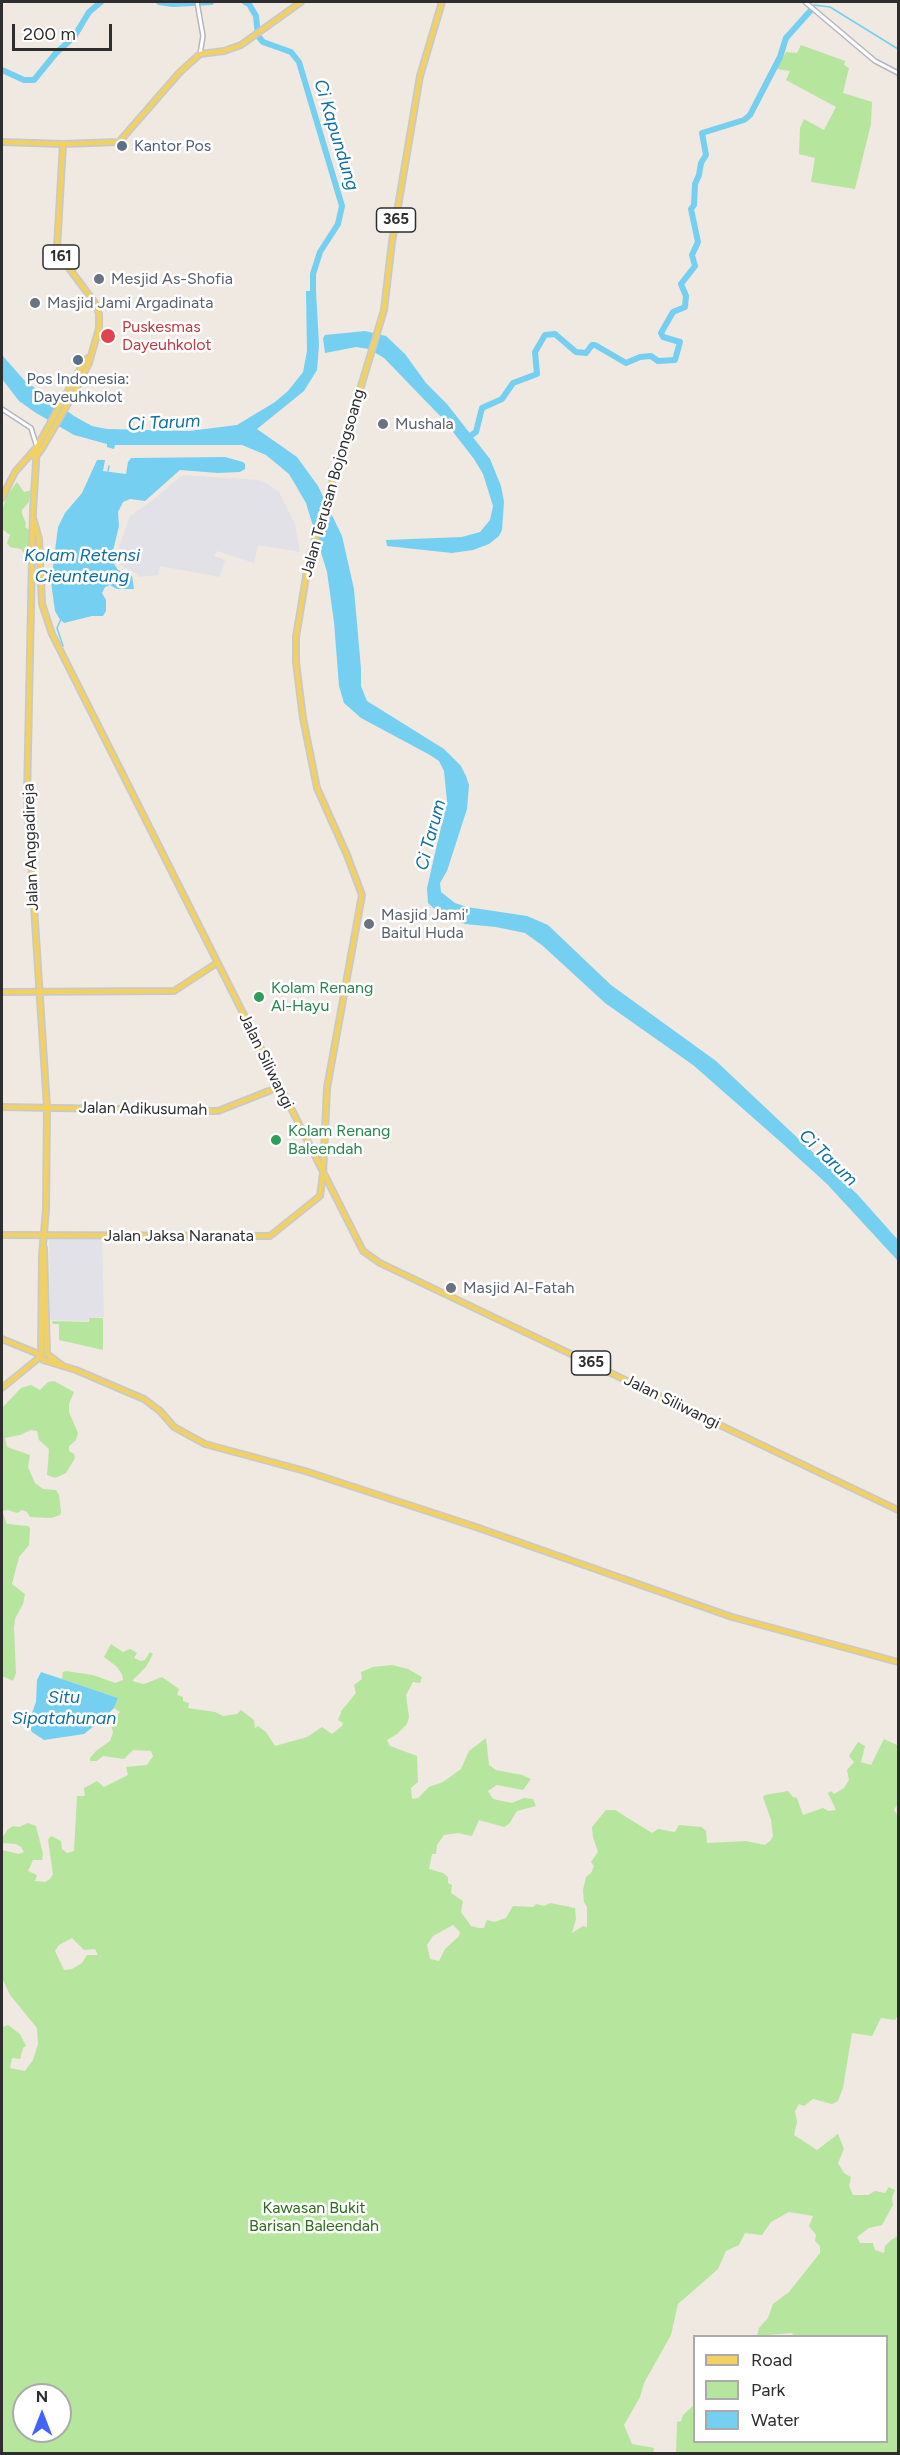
<!DOCTYPE html>
<style>
body{margin:0}
#map{position:relative;width:900px;height:2455px;overflow:hidden;background:#efe9e1;font-family:Figtree,sans-serif}
canvas{display:block}
.frame{position:absolute;inset:0;border:3px solid #2e2e2e;pointer-events:none}
.legend{position:absolute;left:693px;top:2335px;width:195px;height:108px;box-sizing:border-box;background:#fff;border:2px solid #ababab;margin:0;padding:8px 10px;list-style:none;font-size:18px;color:#2e2e2e}
.legend li{display:flex;align-items:center;gap:12px;height:30px}
.legend b{width:30px;border:2px solid #ababab}
.north{position:absolute;left:12px;top:2383px;width:60px;height:60px;box-sizing:border-box;background:#fff;border:2px solid #ababab;border-radius:50%;rotate:0deg;font-size:16px;font-weight:700;line-height:24px;text-align:center;color:#2e2e2e}
.north::after{content:'';display:block;margin:auto;width:21px;height:27px;background:#4264fb;clip-path:polygon(50% 0,100% 100%,50% 72%,0 100%)}
.scale{position:absolute;left:12px;top:24px;width:100px;height:27px;box-sizing:border-box;border:3px solid #2e2e2e;border-top:0;padding-left:8px;font-size:18px;line-height:21px;white-space:nowrap;color:#2e2e2e;-webkit-text-stroke:4px #fff;paint-order:stroke}
</style>
<div id="map">
<canvas width="900" height="2455"></canvas>
<div class="frame"></div>
<ul class="legend">
<li><b style="height:8px;background:#f2d163"></b>Road</li>
<li><b style="height:16px;background:#b6e59e"></b>Park</li>
<li><b style="height:16px;background:#75cff0"></b>Water</li>
</ul>
<div class="north">N</div>
<div class="scale">200 m</div>
</div>
<script>
const g = document.querySelector('canvas').getContext('2d');
g.lineJoin = 'round';
function fillPath(path, color) { g.fillStyle = color; g.fill(path, 'evenodd'); }
const shape = rows => new Path2D(rows.map(r => 'M' + r).join(''));
function strokePath(path, color, width, dash) { g.strokeStyle = color; g.lineWidth = width; g.lineCap = dash ? 'butt' : 'round'; g.setLineDash(dash || []); g.stroke(path); }
function write(font, color, halo, rows, align = 'center') {
  g.font = font + ' Figtree,sans-serif'; g.lineWidth = 5; g.setLineDash([]); g.textBaseline = 'middle'; g.strokeStyle = halo; g.fillStyle = color; for (const [text, x, y, turn = 0] of rows) {
    g.save(); g.translate(x, y); g.rotate((+turn || 0) * Math.PI / 180); g.textAlign = isNaN(turn) ? turn : align; if (halo) g.strokeText(text, 0, 0); g.fillText(text, 0, 0); g.restore();
  }
}
fillPath(shape([
 [182,475,258,480,268,484,279,492,295,524,300,552,258,545,254,563,217,551,214,556,225,560,220,577,160,566,158,575,139,577,136,573,123,567,118,561,117,553,130,516,153,500],
 [102,1238,104,1317,88,1318,88,1321,50,1320,49,1239]
]), '#e3e1e8');
fillPath(shape([
 [801,45,845,61,844,65,849,68,843,93,872,102,871,124,855,189,811,182,815,158,799,154,800,128,804,119,824,130,836,107,786,80,790,71,776,69,786,52,797,53],
 [17,482,24,492,31,490,29,502,22,510,22,514,26,523,25,527,32,532,30,562,21,549,10,547,7,543,10,535,2,529,2,511,7,495],
 [89,1318,103,1318,103,1350,59,1340,59,1324,53,1324,52,1321,89,1322],
 [54,1381,74,1392,69,1404,69,1412,78,1433,76,1440,69,1446,69,1451,74,1454,75,1458,66,1473,55,1478,47,1475,49,1449,39,1440,37,1431,31,1430,20,1435,5,1438,7,1447,30,1455,28,1467,35,1483,43,1489,56,1490,59,1495,61,1512,60,1515,51,1518,30,1517,27,1512,22,1510,17,1513,8,1510,2,1511,7,1524,28,1526,30,1528,29,1545,19,1557,12,1584,25,1594,23,1604,15,1619,14,1628,16,1673,13,1681,2,1676,2,1408,21,1388,31,1385,40,1390,48,1382],
 [111,1644,123,1652,130,1649,137,1653,134,1658,141,1661,145,1660,150,1652,153,1654,146,1667,132,1681,144,1684,162,1677,179,1689,177,1695,183,1697,183,1701,189,1703,188,1708,215,1712,223,1716,237,1714,241,1710,254,1720,255,1728,258,1726,266,1732,275,1746,307,1737,322,1727,332,1734,342,1726,343,1723,338,1720,342,1710,356,1693,354,1685,362,1679,361,1672,366,1670,373,1667,392,1665,408,1669,422,1677,420,1683,413,1682,406,1695,409,1717,407,1724,397,1734,387,1740,390,1746,417,1756,418,1782,411,1788,412,1799,418,1798,429,1787,443,1782,461,1769,469,1751,486,1738,489,1765,496,1770,522,1775,531,1779,523,1790,497,1785,488,1791,493,1799,512,1803,524,1798,533,1799,536,1806,517,1811,509,1824,504,1827,479,1820,472,1836,458,1833,444,1835,437,1845,436,1854,432,1854,429,1869,443,1873,448,1877,448,1883,452,1885,451,1893,463,1901,461,1912,471,1926,479,1928,484,1928,487,1920,494,1922,506,1918,513,1906,533,1907,536,1904,544,1906,550,1903,575,1908,576,1919,572,1933,583,1926,587,1927,587,1907,584,1902,583,1890,586,1877,591,1873,594,1866,591,1862,598,1852,593,1837,592,1827,606,1810,615,1810,652,1833,658,1829,675,1832,679,1825,702,1827,706,1831,707,1843,746,1841,765,1845,771,1840,773,1836,771,1820,763,1797,765,1795,788,1791,793,1797,797,1798,803,1815,823,1808,828,1811,836,1810,828,1793,831,1791,834,1794,844,1788,849,1780,847,1770,854,1762,849,1756,858,1742,865,1746,861,1762,871,1765,884,1739,897,1745,898,1743,898,1803,894,1810,898,1816,898,2015,895,2020,881,2018,872,2036,852,2033,843,2088,838,2101,832,2104,813,2099,804,2106,799,2104,795,2111,797,2122,794,2135,817,2150,838,2134,844,2149,838,2163,844,2173,851,2177,849,2186,853,2195,868,2195,875,2191,885,2193,889,2187,895,2190,892,2198,893,2205,882,2225,869,2228,857,2237,860,2243,873,2243,875,2250,884,2253,885,2246,891,2240,898,2236,898,2453,676,2453,677,2422,681,2421,683,2415,694,2405,694,2442,886,2442,886,2336,794,2336,792,2333,757,2336,759,2328,768,2318,773,2304,789,2292,820,2253,820,2246,815,2241,816,2235,809,2226,813,2216,789,2212,771,2222,762,2235,745,2233,739,2245,726,2251,718,2269,678,2304,671,2335,644,2383,640,2397,624,2425,632,2444,654,2448,653,2453,2,2453,2,2027,8,2025,20,2034,26,2046,23,2048,20,2059,12,2058,10,2068,25,2071,33,2060,38,2044,37,2028,10,1995,2,1978,2,1850,19,1854,24,1852,21,1847,16,1844,2,1843,2,1838,8,1829,13,1826,19,1827,28,1823,36,1826,43,1854,42,1860,33,1860,28,1871,37,1875,35,1881,45,1882,50,1879,53,1874,48,1840,51,1836,61,1841,62,1849,67,1853,74,1851,77,1796,85,1796,84,1788,97,1781,104,1787,128,1775,126,1767,147,1765,153,1756,151,1751,133,1750,124,1759,103,1756,97,1761,90,1761,90,1758,96,1751,110,1741,113,1733,111,1723,120,1712,114,1708,118,1698,62,1679,63,1672,66,1671,93,1675,115,1683,123,1680,122,1674,116,1666,104,1657],
 [453,1925,460,1932,459,1936,445,1949,439,1961,430,1959,427,1945,433,1936],
 [72,1938,84,1950,95,1949,98,1955,87,1955,82,1963,72,1969,64,1970,55,1951,59,1945],
 [24,2395,60,2395,60,2431,24,2431]
]), '#b6e59e');
fillPath(shape([
 [306,291,316,291,319,345,317,370,304,391,257,429,297,457,318,486,342,536,354,589,361,669,361,686,367,701,444,749,461,766,466,776,469,785,467,809,447,871,440,883,441,892,455,903,467,907,527,916,548,925,611,985,716,1061,857,1194,898,1240,898,1261,827,1184,783,1144,693,1065,605,1003,543,946,525,933,496,927,465,924,441,915,428,903,427,888,447,801,444,771,439,761,430,755,361,718,344,703,339,686,334,622,327,572,306,503,289,474,266,455,242,445,115,445,114,449,107,447,107,444,74,435,36,413,19,401,2,379,2,355,24,380,74,416,92,426,107,429,189,431,237,425,275,402,288,391,303,372,307,351],
 [365,331,386,336,405,354,426,383,447,404,490,459,501,486,504,502,502,530,499,536,489,544,473,550,452,553,387,546,386,540,462,537,480,532,490,520,493,506,483,474,474,459,443,419,384,358,369,349,356,347,325,353,323,338,325,335],
 [225,457,243,462,245,464,245,469,240,472,218,473,180,470,145,501,130,499,123,502,118,512,119,526,111,559,118,570,132,576,134,589,117,589,110,585,105,587,102,593,106,600,106,611,103,616,92,616,64,623,59,618,55,611,51,582,58,527,65,513,82,493,97,460,105,460,103,471,126,474,128,462,131,458],
 [41,1672,62,1679,118,1698,114,1708,104,1718,84,1734,44,1740,32,1732,28,1724,36,1702,37,1680]
]), '#75cff0');
strokePath(shape([
 [814,5,830,7,898,49],
 [108,471,109,466],
 [61,619,57,628,63,646]
]), '#75cff0', 1.5);
strokePath(shape([
 [159,2,173,4,211,2],
 [245,2,249,4,256,16,258,36,263,42,291,52,299,62,342,206,338,224,320,252,313,274,313,298],
 [2,70,24,80,34,80,56,53,74,37,89,12,101,2],
 [467,438,476,432,482,408,502,399,513,383,537,374,535,352,545,335,555,334,576,352,586,353,592,345,595,345,626,363,640,357,651,356,658,361,675,360,680,342,663,337,661,333,673,312,685,307,686,296,681,284,695,266,692,255,698,242,691,209,694,205,695,184,699,175,701,163,706,155,702,133,744,120,750,115,780,57,786,38,812,9]
]), '#75cff0', 6);
const minor = shape([
 [197,2,203,36,200,54],
 [805,2,875,61,898,73],
 [2,409,31,428,37,447]
]);
const major = shape([
 [2,142,63,144,119,142,180,72,200,54,224,51,241,45,301,2],
 [37,447,33,510,27,798,47,1107,46,1209,42,1256,41,1355],
 [31,456,38,454,43,447,74,393,89,363,99,328,99,314,95,303,63,260,57,248,63,144],
 [2,498,15,472,37,447,85,360,90,357],
 [34,521,39,539,42,604,52,634,363,1251,380,1263,898,1510],
 [2,992,174,991,217,963],
 [2,1107,218,1111,279,1087],
 [2,1235,270,1236,320,1196,323,1174,327,1088,362,895,347,855,317,788,303,718,296,662,296,637,309,559,384,310,392,242,420,76,442,2],
 [44,1248,47,1354,63,1366],
 [2,1339,41,1355,43,1360,76,1370,144,1399,160,1411,174,1427,205,1444,305,1471,476,1527,732,1617,898,1662],
 [2,1388,40,1357]
]);
strokePath(minor, '#b4b7c1', 6);
strokePath(major, '#c9c9c9', 8);
strokePath(minor, '#fff', 3);
strokePath(major, '#f2d163', 4.5);
for (const [x, y, r, color] of [
 [122,146,6,"#5c6f8a"],
 [99,279,6,"#6b7280"],
 [35,303,6,"#6b7280"],
 [108,336,8,"#e0444e"],
 [78,360,6,"#5c6f8a"],
 [383,424,6,"#6b7280"],
 [369,924,6,"#6b7280"],
 [259,997,6,"#2e9e5b"],
 [276,1140,6,"#2e9e5b"],
 [451,1288,6,"#6b7280"]
]) { const dot = new Path2D(); dot.arc(x, y, r, 0, 2 * Math.PI); g.fillStyle = color; g.fill(dot); strokePath(dot, '#fff', 2); }
for (const [x, y, w] of [
 [396,220,39],
 [61,257,36],
 [591,1363,39]
]) { const box = new Path2D(); box.roundRect(x - w / 2, y - 12, w, 24, 4.5); g.fillStyle = '#fff'; g.fill(box); strokePath(box, '#2e2e2e', 1.5); }
write('bold 15px', '#2e2e2e', null, [
 ["365",396,220],
 ["161",61,257],
 ["365",591,1363]
]);
write('16px', '#4e5e75', '#fff', [
 ["Kantor Pos",134,146],
 ["Pos Indonesia:",78,379,"center"],
 ["Dayeuhkolot",78,397,"center"]
], 'left');
write('16px', '#5b616d', '#fff', [
 ["Mesjid As-Shofia",111,279],
 ["Masjid Jami Argadinata",47,303],
 ["Mushala",395,424],
 ["Masjid Jami'",381,915],
 ["Baitul Huda",381,933],
 ["Masjid Al-Fatah",463,1288]
], 'left');
write('16px', '#be3a42', '#fff', [
 ["Puskesmas",122,327],
 ["Dayeuhkolot",122,345]
], 'left');
write('16px', '#2e2e2e', '#fff', [
 ["Jalan Terusan Bojongsoang",333,483,-74],
 ["Jalan Anggadireja",31,847,-92],
 ["Jalan Siliwangi",266,1061,64],
 ["Jalan Adikusumah",143,1109,1],
 ["Jalan Jaksa Naranata",179,1236],
 ["Jalan Siliwangi",672,1402,26]
]);
write('16px', '#27864d', '#fff', [
 ["Kolam Renang",271,988],
 ["Al-Hayu",271,1006],
 ["Kolam Renang",288,1131],
 ["Baleendah",288,1149]
], 'left');
write('16px', '#2c6e1b', '#fff', [
 ["Kawasan Bukit",314,2208],
 ["Barisan Baleendah",314,2226]
]);
write('italic 18px', '#0d6fa3', '#fff', [
 ["Ci Kapundung",336,135,73],
 ["Ci Tarum",164,423,-3],
 ["Kolam Retensi",82,556],
 ["Cieunteung",82,577],
 ["Ci Tarum",431,835,-75],
 ["Ci Tarum",828,1158,44],
 ["Situ",64,1698],
 ["Sipatahunan",64,1719]
]);
</script>
